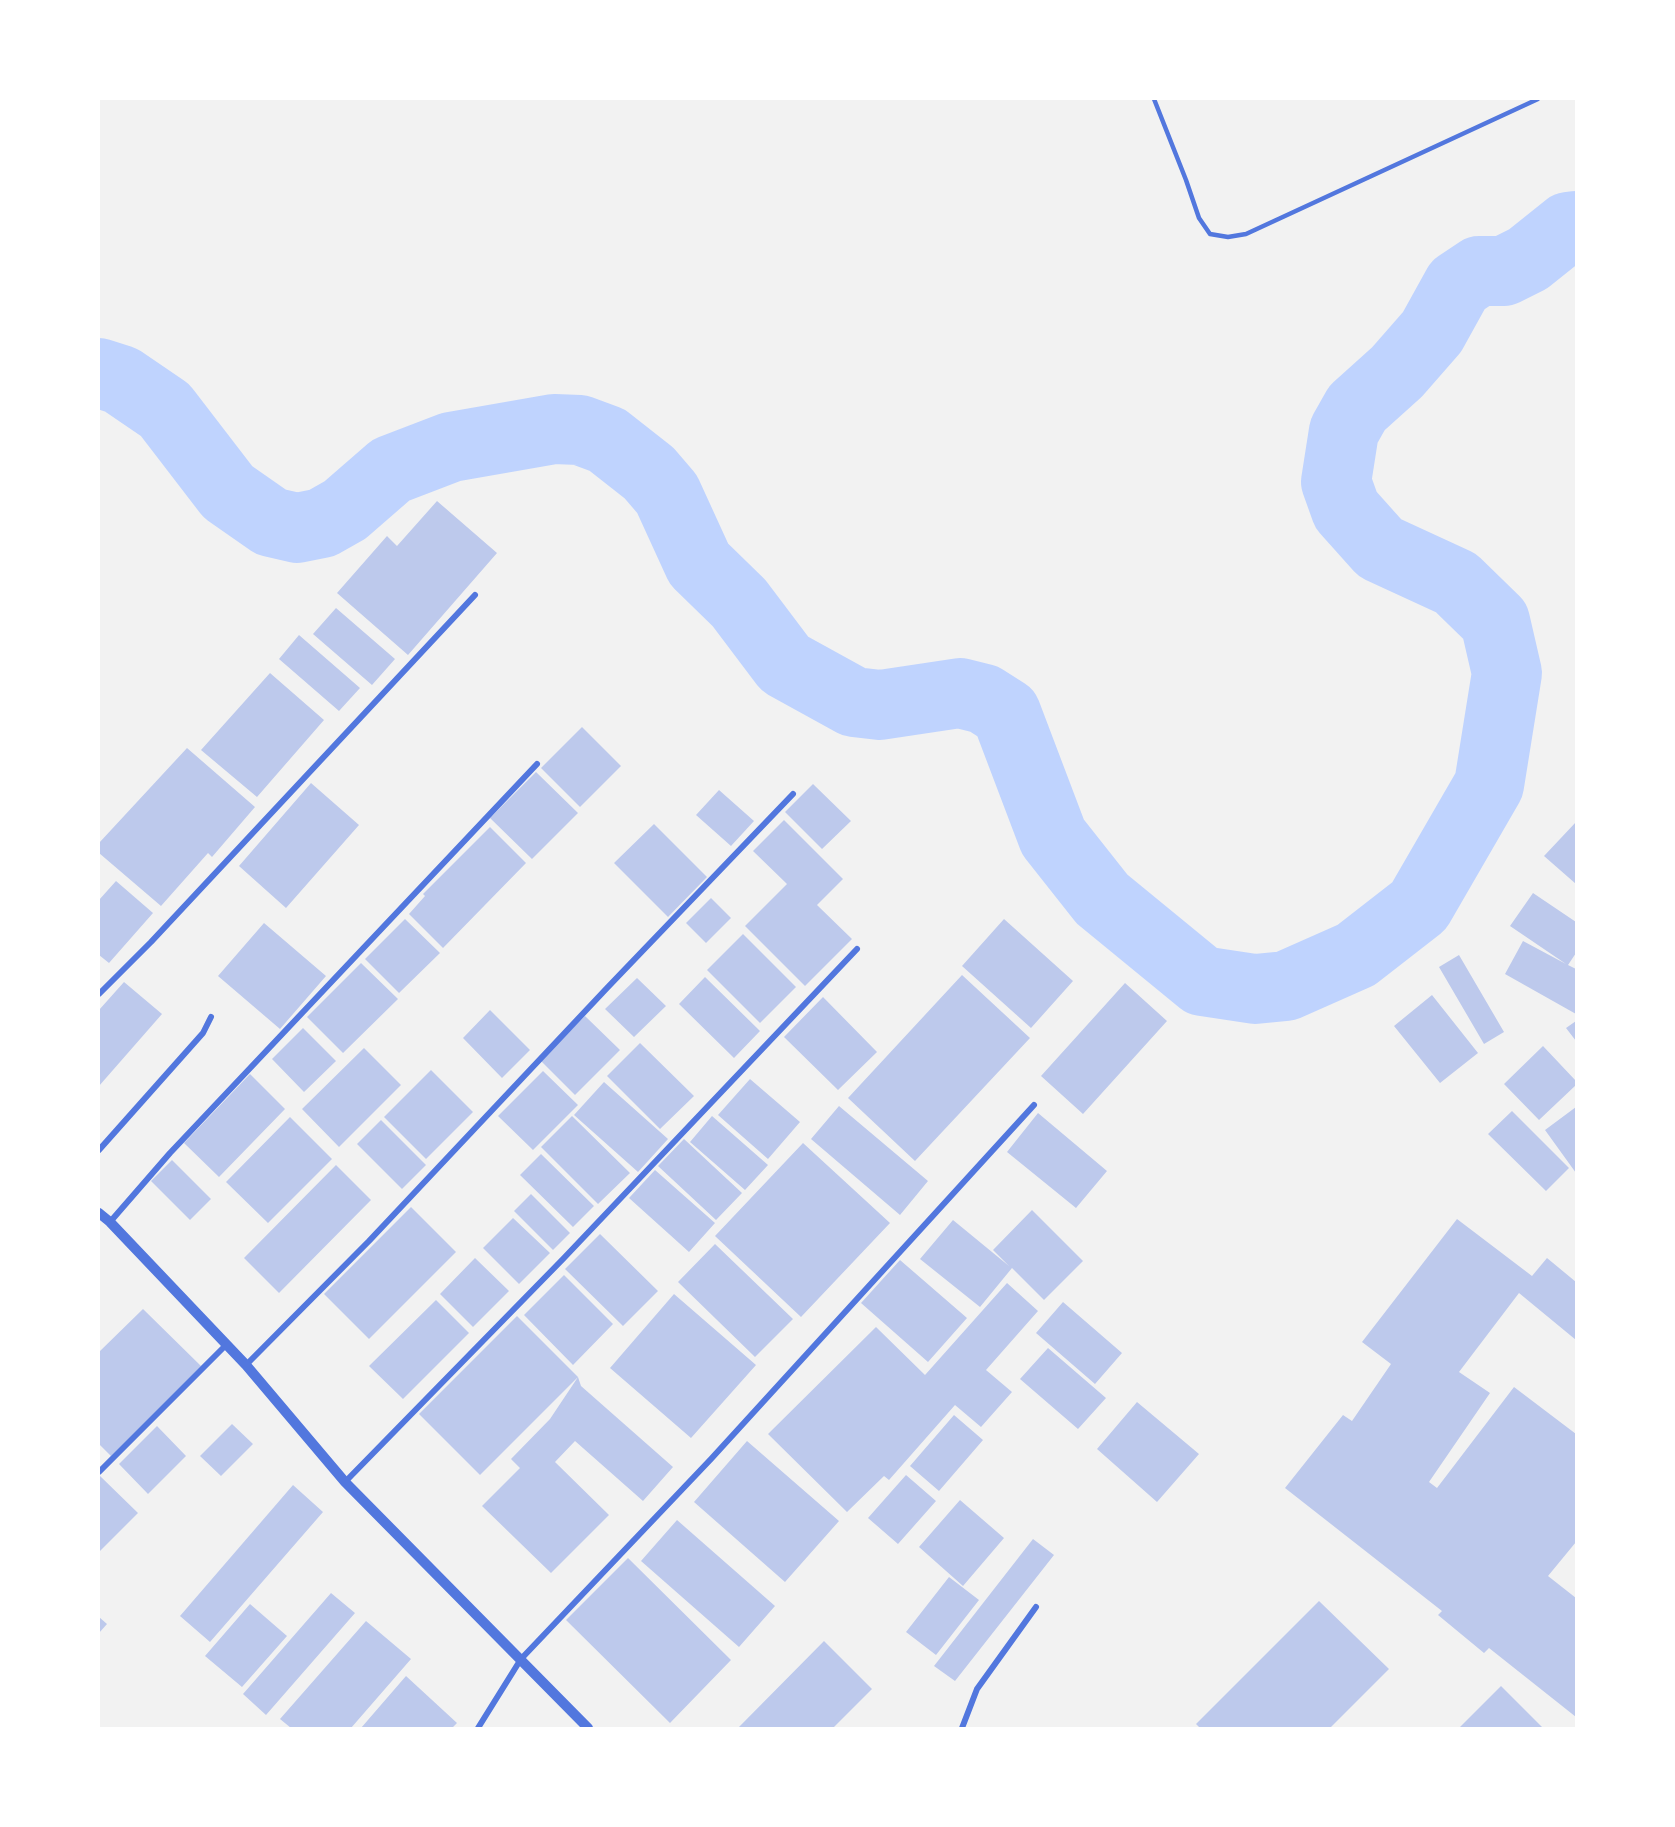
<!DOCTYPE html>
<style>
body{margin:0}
#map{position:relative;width:1675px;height:1827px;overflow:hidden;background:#f2f2f2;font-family:"Exo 2",sans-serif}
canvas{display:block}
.frame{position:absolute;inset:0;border:100px solid #fff;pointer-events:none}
</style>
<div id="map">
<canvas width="1675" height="1827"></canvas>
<div class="frame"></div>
</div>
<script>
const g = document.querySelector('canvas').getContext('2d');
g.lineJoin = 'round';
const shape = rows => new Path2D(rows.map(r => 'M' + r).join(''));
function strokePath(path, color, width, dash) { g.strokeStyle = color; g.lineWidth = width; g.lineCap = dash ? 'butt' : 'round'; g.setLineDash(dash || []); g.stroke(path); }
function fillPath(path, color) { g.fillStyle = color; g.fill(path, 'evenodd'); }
strokePath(shape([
 [99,373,121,380,165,410,228,492,271,522,297,528,322,523,345,510,391,470,451,447,554,429,580,430,607,440,649,473,667,494,699,564,739,603,785,664,854,702,880,705,960,693,984,699,1006,713,1053,837,1102,899,1202,981,1255,989,1286,986,1356,955,1419,906,1489,785,1507,673,1495,621,1456,583,1380,548,1346,510,1336,482,1344,431,1357,408,1397,372,1432,332,1458,285,1479,271,1504,271,1528,259,1568,227,1576,226]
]), '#bfd3fe', 70);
fillPath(shape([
 [437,501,497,553,408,655,337,593,387,536,397,546],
 [336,608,395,659,372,685,313,634],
 [299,635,360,688,339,711,279,659],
 [270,673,324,720,257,797,201,750],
 [582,727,621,766,580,807,541,768],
 [187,748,255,807,212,857,208,853,161,906,99,853,99,843],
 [536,772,578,813,532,859,490,818],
 [311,783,359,825,286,908,239,866],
 [813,784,851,821,822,849,785,812],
 [719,790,754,821,731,846,696,815],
 [784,820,843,879,817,905,852,939,805,986,745,926,787,884,753,851],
 [1576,822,1576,884,1544,856],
 [654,824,707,877,668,917,614,863],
 [490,827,526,863,443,948,409,914,425,896,423,894],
 [116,881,153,913,109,963,99,955,99,900],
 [1533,893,1576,922,1576,953,1568,965,1576,969,1576,1014,1505,974,1523,941,1566,964,1510,926],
 [711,898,731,918,706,943,686,923],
 [405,919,440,953,399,993,365,959],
 [1004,919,1073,981,1031,1028,962,966],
 [264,923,326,976,280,1029,218,976],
 [743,934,796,987,760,1023,707,970],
 [1459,955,1504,1032,1484,1044,1439,967],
 [361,963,398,999,343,1053,307,1017],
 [962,975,1030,1038,915,1161,848,1098],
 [705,977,760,1031,734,1058,679,1004],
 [637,978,666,1006,634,1037,605,1009],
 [124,982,162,1014,99,1086,99,1010],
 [1125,983,1167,1021,1083,1114,1041,1076],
 [1432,995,1478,1053,1440,1083,1394,1026],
 [823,997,877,1052,838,1090,784,1037],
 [490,1010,530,1050,502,1078,463,1038],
 [585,1016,620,1050,575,1095,540,1060],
 [1576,1021,1576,1041,1566,1028],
 [303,1028,336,1061,304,1092,272,1059],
 [640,1043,694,1096,660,1129,607,1076],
 [1543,1046,1576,1081,1576,1085,1539,1120,1504,1084],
 [364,1048,401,1085,339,1147,302,1109],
 [431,1070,473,1112,426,1159,384,1117],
 [543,1071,578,1105,533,1150,498,1116],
 [250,1074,285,1109,219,1177,184,1143],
 [750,1079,800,1122,768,1159,718,1115],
 [604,1082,668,1139,638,1172,574,1115],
 [839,1106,928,1181,900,1215,811,1139],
 [1576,1107,1576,1173,1545,1130],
 [1512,1111,1569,1168,1546,1191,1488,1134],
 [1038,1113,1107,1171,1076,1208,1007,1152],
 [572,1116,630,1173,598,1204,541,1147],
 [712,1116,768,1165,745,1190,690,1142],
 [290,1117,332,1159,268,1223,226,1182],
 [381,1120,426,1165,402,1189,357,1144],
 [684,1139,742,1193,716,1220,658,1166],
 [803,1143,890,1223,801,1317,715,1236],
 [541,1154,594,1206,573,1227,520,1175],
 [172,1160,211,1199,190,1220,151,1181],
 [336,1165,371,1200,279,1293,244,1258],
 [655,1170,715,1223,689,1252,629,1198],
 [531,1194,570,1233,553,1250,514,1211],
 [411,1207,456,1252,369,1339,324,1294],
 [1032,1210,1083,1261,1044,1300,1012,1268,980,1307,920,1259,953,1220,1009,1266,993,1250],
 [513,1218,550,1253,519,1284,483,1248],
 [1457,1219,1532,1276,1547,1258,1576,1282,1576,1340,1519,1293,1459,1372,1490,1393,1429,1482,1437,1488,1514,1387,1576,1434,1576,1542,1548,1576,1576,1598,1576,1717,1489,1648,1484,1653,1438,1615,1442,1611,1285,1488,1343,1415,1352,1421,1391,1364,1362,1342],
 [600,1234,658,1291,623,1326,565,1269],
 [715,1244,793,1319,755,1357,678,1282],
 [475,1258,509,1291,473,1327,440,1294],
 [900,1260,967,1318,928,1362,861,1303],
 [564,1275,613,1324,573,1365,524,1315],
 [1007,1283,1038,1311,986,1370,1012,1392,981,1427,955,1405,889,1480,884,1476,847,1512,768,1434,876,1327,925,1375],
 [674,1294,756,1365,691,1438,610,1368],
 [436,1300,469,1333,403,1399,369,1366],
 [1063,1302,1122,1353,1095,1384,1036,1333],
 [143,1309,201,1366,111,1456,99,1444,99,1352],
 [517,1316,578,1377,480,1475,419,1414],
 [1048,1348,1106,1398,1078,1429,1020,1379],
 [578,1377,581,1386,673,1467,643,1501,575,1441,555,1462,609,1515,551,1573,482,1506,520,1468,511,1459,550,1419],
 [1137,1402,1199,1454,1157,1502,1097,1449],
 [954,1415,983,1440,939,1491,910,1466],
 [232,1424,253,1444,221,1476,200,1456],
 [157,1426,186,1456,148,1494,119,1464],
 [747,1441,839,1521,785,1582,694,1502],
 [99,1475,138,1513,99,1552],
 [906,1475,936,1501,898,1544,868,1518],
 [293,1485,323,1512,210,1642,180,1616],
 [960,1500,1004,1538,963,1586,919,1547],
 [677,1520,775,1606,739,1647,641,1561],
 [1033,1539,1054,1555,955,1681,934,1666],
 [628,1558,731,1660,670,1723,566,1620],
 [949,1577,979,1600,936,1655,906,1632],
 [331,1593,355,1613,266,1715,243,1694],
 [1319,1601,1389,1669,1330,1728,1200,1728,1196,1724],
 [250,1604,287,1636,242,1687,205,1656],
 [99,1617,107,1624,99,1633],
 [366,1621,411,1659,351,1728,291,1728,280,1719],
 [824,1641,872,1689,833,1728,738,1728],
 [406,1676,457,1723,452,1728,361,1728],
 [1501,1686,1543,1728,1459,1728]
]), '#bdc9ec');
strokePath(shape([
 [1154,99,1186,180,1199,218,1210,234,1228,237,1246,234,1538,99]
]), '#5277de', 4.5);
strokePath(shape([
 [99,994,151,942,475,595],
 [99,1150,203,1033,211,1017],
 [110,1222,170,1153,537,764],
 [246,1365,369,1241,607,988,793,794],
 [99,1472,227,1344],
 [345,1482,563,1259,857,949],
 [478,1728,521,1659,711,1459,1034,1105],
 [962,1728,977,1689,1036,1607]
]), '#5277de', 6);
strokePath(shape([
 [99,1213,110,1222,246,1365,345,1482,588,1728]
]), '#5277de', 10);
</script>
